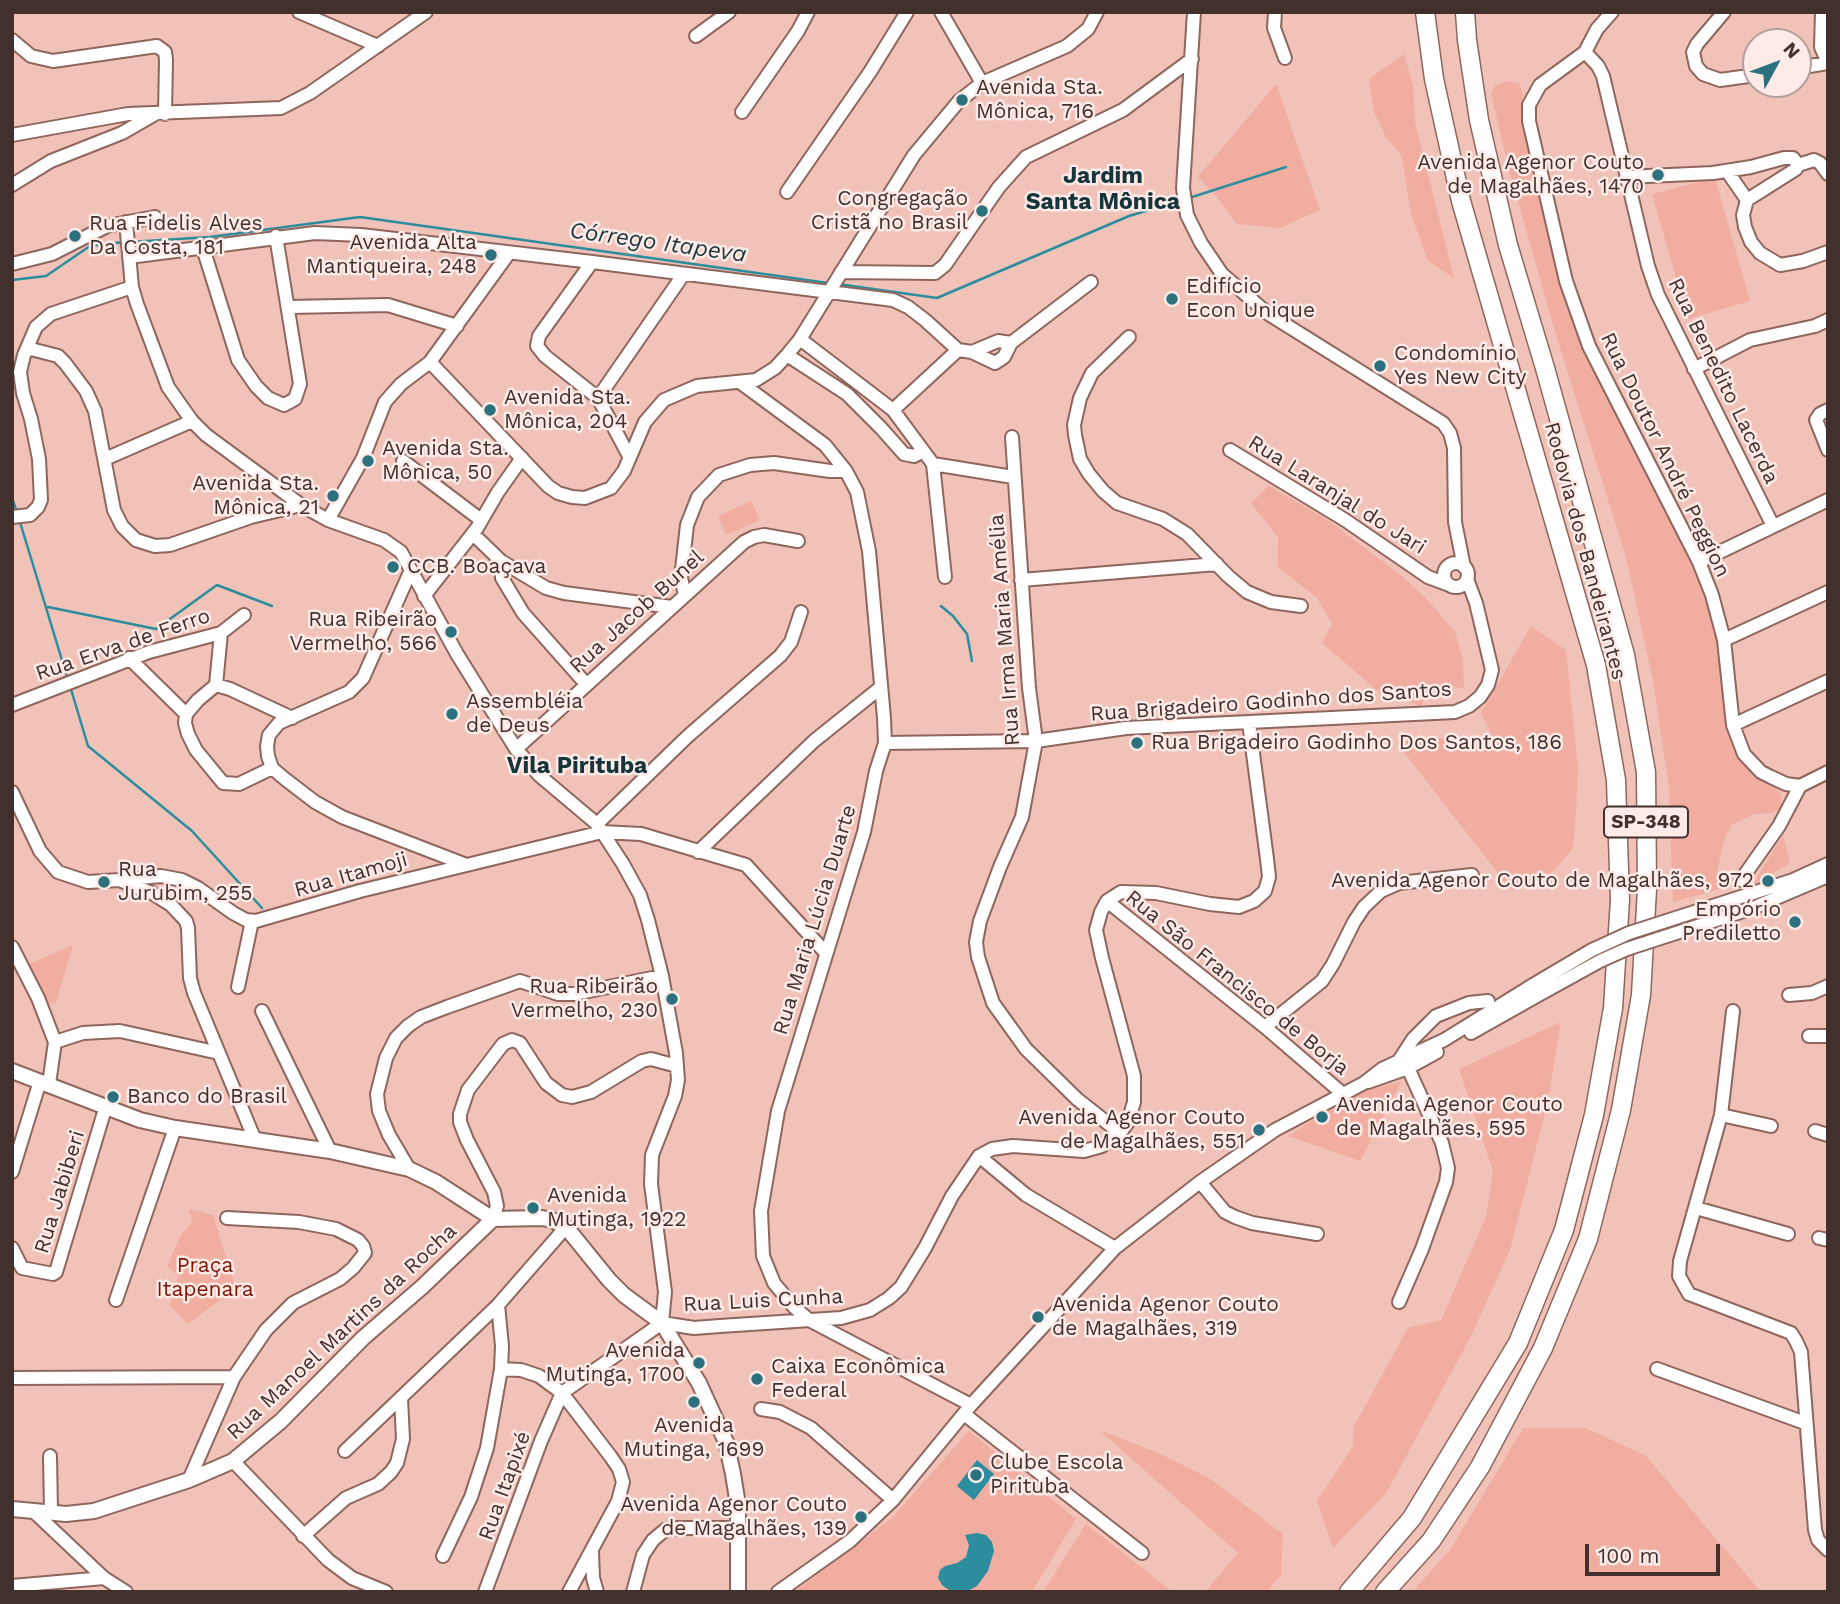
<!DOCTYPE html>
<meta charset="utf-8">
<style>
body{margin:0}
#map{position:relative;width:1840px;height:1604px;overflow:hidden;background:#f1c2b8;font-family:"Work Sans",sans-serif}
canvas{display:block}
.frame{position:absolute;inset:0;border:14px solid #42302c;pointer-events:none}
.north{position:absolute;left:1742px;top:28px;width:70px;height:70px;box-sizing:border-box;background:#feeae6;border:2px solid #b3a09c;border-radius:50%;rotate:49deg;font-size:19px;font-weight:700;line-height:28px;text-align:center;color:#42302c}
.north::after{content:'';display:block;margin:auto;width:24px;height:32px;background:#2b717e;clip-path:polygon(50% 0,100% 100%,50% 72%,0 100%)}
.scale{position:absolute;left:1585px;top:1544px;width:135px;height:32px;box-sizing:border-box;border:4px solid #42302c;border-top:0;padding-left:9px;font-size:21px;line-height:24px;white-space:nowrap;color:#42302c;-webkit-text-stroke:5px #feeae6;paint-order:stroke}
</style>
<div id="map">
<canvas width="1840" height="1604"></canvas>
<div class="frame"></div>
<div class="north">N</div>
<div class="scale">100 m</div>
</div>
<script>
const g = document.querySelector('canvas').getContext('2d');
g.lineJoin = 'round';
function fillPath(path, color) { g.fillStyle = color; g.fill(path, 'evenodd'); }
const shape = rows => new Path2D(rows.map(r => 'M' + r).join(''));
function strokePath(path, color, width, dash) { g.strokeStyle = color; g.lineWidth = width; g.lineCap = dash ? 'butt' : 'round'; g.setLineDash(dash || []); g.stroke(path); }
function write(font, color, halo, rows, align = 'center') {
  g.font = font + ' "Work Sans",sans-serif'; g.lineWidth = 5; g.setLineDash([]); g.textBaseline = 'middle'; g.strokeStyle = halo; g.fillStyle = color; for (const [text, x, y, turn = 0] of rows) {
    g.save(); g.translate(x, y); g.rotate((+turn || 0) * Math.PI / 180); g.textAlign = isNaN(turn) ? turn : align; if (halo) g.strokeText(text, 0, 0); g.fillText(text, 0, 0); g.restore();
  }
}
fillPath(shape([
 [1404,54,1413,85,1415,122,1454,278,1428,261,1411,214,1402,156,1387,139,1374,112,1369,79],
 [1509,81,1520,84,1562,282,1708,596,1720,641,1729,725,1782,796,1780,808,1773,813,1754,814,1731,825,1723,844,1717,873,1719,889,1673,902,1669,788,1653,680,1626,557,1555,332,1508,166,1491,92,1496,85],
 [1276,84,1320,210,1280,228,1237,224,1218,198,1198,177],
 [1715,178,1750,301,1688,319,1652,194],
 [1269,486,1329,521,1398,573,1425,597,1455,632,1463,660,1464,688,1432,685,1421,706,1398,697,1386,698,1322,643,1332,624,1317,598,1278,567,1278,537,1251,503],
 [751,501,760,520,726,535,718,516],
 [1531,626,1566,650,1578,768,1576,811,1573,848,1544,882,1511,890,1396,742,1451,737,1471,750,1499,750,1481,713],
 [1783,835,1790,863,1751,887],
 [73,945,56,1002,47,1005,29,964],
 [1561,1022,1547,1105,1510,1250,1471,1336,1387,1492,1333,1548,1317,1501,1353,1446,1354,1426,1408,1328,1441,1320,1486,1217,1493,1171,1459,1069],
 [1401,1082,1360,1161,1288,1136,1356,1092],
 [189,1209,213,1215,236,1288,188,1324,170,1306,178,1276,167,1266,181,1235,192,1222],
 [1523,1428,1586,1428,1646,1456,1761,1592,1412,1592,1450,1550],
 [1099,1430,1156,1452,1209,1478,1283,1534,1281,1575,1267,1592,1205,1592,1238,1553],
 [969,1431,1076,1519,1032,1592,794,1592,892,1518],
 [1086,1524,1173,1592,1043,1592]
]), '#f1ada0');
fillPath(shape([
 [977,1460,994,1474,974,1500,957,1486],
 [977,1533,986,1535,992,1542,994,1551,988,1571,977,1586,968,1591,952,1592,942,1585,938,1578,940,1570,945,1566,957,1563,966,1557,969,1545,965,1535]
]), '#2c8d9e');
strokePath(shape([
 [1189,198,1286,167],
 [130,242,210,237,360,217,828,283],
 [12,280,46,276,90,246,124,242],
 [838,284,937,298,1129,216,1179,201],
 [12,498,17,512],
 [20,522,68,680],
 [941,606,953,616,967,634,972,661],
 [48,607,156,629,217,585,272,606],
 [70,686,88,746,192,831,262,908]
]), '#2c8d9e', 2.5);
const minor = shape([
 [299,12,378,46],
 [941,12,982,83],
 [1194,12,1183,188,1187,215,1201,243,1222,274,1267,313,1443,423,1450,433,1454,448,1455,522,1464,567],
 [1275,12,1274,28,1285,58],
 [1612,12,1597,29,1585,52,1540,85,1529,105,1529,121,1566,281,1589,346,1699,562,1712,595,1724,640,1733,725,1744,754,1761,772,1771,777,1786,784,1800,786],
 [1724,12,1697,44,1693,52,1696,66,1703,74,1720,80,1756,75],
 [1822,12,1821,47,1828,63],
 [696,36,729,12],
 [12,40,31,56,53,61,157,46,165,52,166,60,165,114],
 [1585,52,1598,66,1603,76,1648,266,1658,295,1773,526],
 [1798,68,1827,63],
 [742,112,798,31,808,12],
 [12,135,128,114,281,108,310,93,426,12],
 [1798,165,1814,160,1820,163,1828,174],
 [1727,171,1747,200],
 [1626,177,1713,173,1751,167,1784,158,1793,158,1798,165,1796,169,1747,200,1743,215,1745,227,1751,242,1760,253,1780,265,1803,261,1828,252],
 [12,185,51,161,122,133,155,114],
 [787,192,870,72,907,12],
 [126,222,132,287,137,304,168,387,192,421,206,435,301,505,328,520,384,540,401,552,457,654,516,749,540,776,597,824,623,864,640,895,648,920,662,976,676,1053,678,1080,675,1096,652,1155,651,1184,665,1292,662,1323],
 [203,248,238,360,256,386,268,398,284,405,295,399,300,384,276,236],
 [129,257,315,233,361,235,592,262,893,300,908,307,925,320,958,350,972,352,995,363,1004,357,1011,343,1091,282],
 [592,262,539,336,537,346,545,356,598,398,629,456],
 [12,264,52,254,107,226,155,217],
 [841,272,935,273,945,265,999,187,1026,157,1123,110,1192,59],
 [289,307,388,305,457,326],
 [1129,337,1092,373,1080,398,1074,425,1075,435,1080,459,1089,474,1103,491,1117,503,1163,519,1187,534,1228,576,1247,592,1271,602,1301,606],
 [800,339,893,410,933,464,1013,477],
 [27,348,58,356,65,363,86,391,95,411,114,510,122,526,136,540,155,546,170,545,251,517,301,505],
 [972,352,998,341,1011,343],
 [787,355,847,394,881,428,904,454,914,456,922,452],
 [430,362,509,253],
 [1694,369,1750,340,1815,326,1828,320],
 [741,383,825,445,846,471,857,492,869,551,884,718,885,743,876,771,864,832,778,1111,761,1211,763,1256,774,1283,794,1307,809,1320,971,1405],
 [598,398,683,275],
 [893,410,958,350],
 [1828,410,1820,414,1816,420,1828,450],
 [1012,437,1029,688,1036,741,1022,817,1000,867,980,921,976,942,978,957,993,1003,1026,1049,1077,1099,1120,1133],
 [1230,450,1345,520,1428,577,1447,584],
 [105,459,192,421],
 [403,461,481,520],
 [933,464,945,577],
 [12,517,30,515,38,507,41,500,39,459,31,419,23,393,20,372,24,355,36,327,51,314,132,287],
 [328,520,363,458,385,402,401,384,430,362,548,486,558,493,572,497,585,498,611,488,624,471,645,422,664,400,697,386,756,380,775,368,787,355,800,339,914,155,959,101,982,83,1067,46,1088,29,1097,12],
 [473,534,501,561,502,578,523,613,586,684],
 [501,561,546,588,564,593,672,607],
 [1699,562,1828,500],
 '1444 575a12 12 0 1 1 24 0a12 12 0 1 1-24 0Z',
 [411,570,363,678,349,692,279,723,269,735,267,746,268,756,272,768,285,779,315,802,342,817,464,864],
 [1021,580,1217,564],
 [685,595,681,578,687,525,698,497,719,475,750,465,774,463,830,471,846,471],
 [424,596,477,528,498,492,522,458],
 [1724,640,1828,592],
 [129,658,186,714,185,723,188,734,196,750,223,783,239,784,272,768],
 [216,685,230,689,292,718],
 [12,705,149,652,221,633,244,615],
 [186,714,198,700,216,685,221,633],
 [1733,725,1828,681],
 [885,743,1036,741,1126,728,1455,712,1469,706,1480,697,1488,685,1492,670,1476,603,1467,579],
 [516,749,744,542,754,537,764,535,798,541],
 [1800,786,1828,772],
 [12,792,40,851,58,872,88,882,119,880,152,893,171,905,186,921,188,928,190,978,194,993,255,1140],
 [597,824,688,736,780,656,791,642,801,612],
 [698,852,814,741,880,688],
 [119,880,161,876,182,880,198,888,233,913,246,920,256,921,360,891,602,832,641,834,746,865,825,952],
 [1741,880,1779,826,1800,786],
 [1753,893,1793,880,1828,864],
 [1107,901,1265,1027,1343,1094],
 [1753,908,1828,876],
 [12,947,38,998,55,1042,49,1084],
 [238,987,252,921],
 [1789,995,1812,993,1828,986],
 [262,1011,330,1151],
 [1733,1011,1721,1115,1680,1261,1679,1276,1689,1294,1791,1333,1796,1341,1801,1352,1815,1530,1818,1540,1828,1550],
 [1265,1027,1322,981,1333,964,1354,922,1364,907,1381,891,1399,883,1472,875],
 [1471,1033,1533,998],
 [1809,1036,1828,1036],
 [55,1042,83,1033,120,1031,219,1053],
 [1398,1062,1413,1039,1436,1016,1469,1003,1488,1001],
 [1368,1082,1408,1068,1437,1052],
 [1721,1115,1771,1126],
 [1815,1131,1828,1135],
 [979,1156,1026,1195,1115,1248],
 [409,1169,389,1135,379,1111,377,1094,386,1058,396,1038,408,1026,421,1017,447,1007,520,981,558,994,574,994,662,976],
 [12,1172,40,1081],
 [1200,1182,1225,1212,1235,1217,1252,1223,1317,1234],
 [1696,1208,1788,1234],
 [493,1219,497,1206,494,1192,467,1140,460,1122,460,1114,468,1090,503,1044,512,1040,520,1043,546,1083,562,1095,572,1097,591,1092,642,1061,651,1059,677,1066],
 [1819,1238,1828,1240],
 [12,1248,22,1268,53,1274,56,1272,105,1109],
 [116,1300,175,1128],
 [1399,1302,1422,1249,1446,1182,1448,1168,1442,1143,1408,1068],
 [662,1323,694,1328,720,1326,841,1318,870,1310,889,1298,901,1287,925,1248,952,1196,979,1156,992,1149,1013,1146,1084,1151,1102,1146,1120,1133,1128,1122,1134,1102,1134,1076,1102,958,1096,930,1101,912,1107,901,1121,892,1156,893,1210,904,1239,907,1254,901,1265,891,1269,877,1267,859,1249,723],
 [501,1369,521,1370,539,1376,562,1393,611,1457,619,1469,623,1482,618,1501,569,1592],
 [1657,1369,1805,1423],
 [12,1378,234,1377],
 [761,1409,780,1412,811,1428,893,1500],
 [964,1414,1142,1553],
 [345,1451,498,1305,566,1227],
 [50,1456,51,1512],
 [233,1461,328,1560,352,1578,386,1592],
 [189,1480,234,1377,266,1330,293,1303,340,1279,353,1268,365,1253,363,1246,358,1240,336,1229,299,1222,227,1218],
 [32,1510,104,1578,126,1592],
 [303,1536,346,1498,378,1484,391,1472,397,1463,403,1439,401,1398],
 [592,1551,593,1578,597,1592],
 [443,1556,471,1497,487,1448,501,1369,502,1346,498,1305],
 [12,1586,104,1578],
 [485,1592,541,1441,562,1393,662,1323],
 [633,1592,643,1555,653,1540,665,1530,678,1528,738,1528],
 [778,1592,850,1541,893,1500,971,1405,1115,1248,1200,1182,1275,1130,1364,1083,1382,1069,1444,1040,1528,988]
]);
const major = shape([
 [12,1071,140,1120,175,1128,330,1151,409,1169,436,1182,493,1219,542,1218,552,1220,566,1227,609,1280,624,1295,662,1323,699,1383,726,1442,733,1474,738,1505,738,1592],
 [12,1509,66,1514,94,1511,189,1480,233,1461,281,1421,363,1338,422,1287,493,1219]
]);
const highway = shape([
 [1349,1592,1412,1518,1518,1343,1564,1230,1594,1115,1613,1008,1620,900,1616,780,1596,665,1461,201,1434,79,1425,12],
 [1385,1592,1431,1541,1480,1467,1543,1348,1588,1239,1621,1110,1641,995,1647,889,1646,772,1625,655,1545,368,1508,245,1479,120,1467,40,1465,12]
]);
strokePath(minor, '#8f665d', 16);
strokePath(major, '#8f665d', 18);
strokePath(highway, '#8f665d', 21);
strokePath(minor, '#fff', 12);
strokePath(major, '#fff', 14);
strokePath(highway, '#fff', 18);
const minorBridge = shape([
 [1528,988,1592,950,1629,933,1753,893],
 [1533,998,1600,961,1627,949,1753,908]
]);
strokePath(minorBridge, '#8f665d', 16, []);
strokePath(minorBridge, '#fff', 12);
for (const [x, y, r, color] of [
 [962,100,7,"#2b717e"],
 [1658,175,7,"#2b717e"],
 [982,211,7,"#2b717e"],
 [75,236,7,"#2b717e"],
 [491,255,7,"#2b717e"],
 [1172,299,7,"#2b717e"],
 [1380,366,7,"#2b717e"],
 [490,410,7,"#2b717e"],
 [368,461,7,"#2b717e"],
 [333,496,7,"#2b717e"],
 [393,567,7,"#2b717e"],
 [451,632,7,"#2b717e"],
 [452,714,7,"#2b717e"],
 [1137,743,7,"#2b717e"],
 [1768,881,7,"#2b717e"],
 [104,882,7,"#2b717e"],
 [1795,922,7,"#2b717e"],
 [672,999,7,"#2b717e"],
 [113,1097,7,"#2b717e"],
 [1322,1117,7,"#2b717e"],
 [1259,1130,7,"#2b717e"],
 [533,1208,7,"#2b717e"],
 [1038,1317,7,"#2b717e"],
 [699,1363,7,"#2b717e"],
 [757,1379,7,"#2b717e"],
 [694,1402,7,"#2b717e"],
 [976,1475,7,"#2b717e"],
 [861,1517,7,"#2b717e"]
]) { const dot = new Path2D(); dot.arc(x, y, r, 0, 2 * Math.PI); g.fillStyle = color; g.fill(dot); strokePath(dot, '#feeae6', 2.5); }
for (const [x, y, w] of [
 [1646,822,84]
]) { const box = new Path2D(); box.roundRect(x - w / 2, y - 15.5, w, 31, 5); g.fillStyle = '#feeae6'; g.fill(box); strokePath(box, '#42302c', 2); }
write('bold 19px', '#42302c', null, [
 ["SP-348",1646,822]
]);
write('21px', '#42302c', '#feeae6', [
 ["Avenida Sta.",976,88],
 ["Mônica, 716",976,112],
 ["Avenida Agenor Couto",1644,163,"right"],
 ["de Magalhães, 1470",1644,187,"right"],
 ["Congregação",968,199,"right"],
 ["Cristã no Brasil",968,223,"right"],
 ["Rua Fidelis Alves",89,224],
 ["Da Costa, 181",89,248],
 ["Avenida Alta",477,243,"right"],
 ["Mantiqueira, 248",477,267,"right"],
 ["Edifício",1186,287],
 ["Econ Unique",1186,311],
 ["Condomínio",1394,354],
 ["Yes New City",1394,378],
 ["Avenida Sta.",504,398],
 ["Mônica, 204",504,422],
 ["Avenida Sta.",382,449],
 ["Mônica, 50",382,473],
 ["Avenida Sta.",319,484,"right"],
 ["Mônica, 21",319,508,"right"],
 ["CCB. Boaçava",407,567],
 ["Rua Ribeirão",437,620,"right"],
 ["Vermelho, 566",437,644,"right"],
 ["Assembléia",466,702],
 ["de Deus",466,726],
 ["Rua Brigadeiro Godinho Dos Santos, 186",1151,743],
 ["Rua",118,870],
 ["Jurubim, 255",118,894],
 ["Avenida Agenor Couto de Magalhães, 972",1754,881,"right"],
 ["Empório",1781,910,"right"],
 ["Prediletto",1781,934,"right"],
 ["Rua Ribeirão",658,987,"right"],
 ["Vermelho, 230",658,1011,"right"],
 ["Banco do Brasil",127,1097],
 ["Avenida Agenor Couto",1336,1105],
 ["de Magalhães, 595",1336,1129],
 ["Avenida Agenor Couto",1245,1118,"right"],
 ["de Magalhães, 551",1245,1142,"right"],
 ["Avenida",547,1196],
 ["Mutinga, 1922",547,1220],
 ["Avenida Agenor Couto",1052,1305],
 ["de Magalhães, 319",1052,1329],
 ["Avenida",685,1351,"right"],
 ["Mutinga, 1700",685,1375,"right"],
 ["Caixa Econômica",771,1367],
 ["Federal",771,1391],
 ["Avenida",694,1426,"center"],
 ["Mutinga, 1699",694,1450,"center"],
 ["Clube Escola",990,1463],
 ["Pirituba",990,1487],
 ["Avenida Agenor Couto",847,1505,"right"],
 ["de Magalhães, 139",847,1529,"right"]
], 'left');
write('21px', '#42302c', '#feeae6', [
 ["Rua Benedito Lacerda",1723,381,64],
 ["Rua Doutor André Peggion",1665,455,64],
 ["Rua Laranjal do Jari",1337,495,32],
 ["Rodovia dos Bandeirantes",1585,551,75],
 ["Rua Jacob Bunel",637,612,-42],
 ["Rua Irma Maria Amélia",1005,630,-94],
 ["Rua Erva de Ferro",123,645,-19],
 ["Rua Brigadeiro Godinho dos Santos",1271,702,-4],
 ["Rua Itamoji",351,875,-16],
 ["Rua Maria Lúcia Duarte",815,920,-73],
 ["Rua São Francisco de Borja",1237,983,39],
 ["Rua Jabiberi",60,1192,-73],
 ["Rua Luis Cunha",763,1301,-3],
 ["Rua Manoel Martins da Rocha",342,1332,-43],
 ["Rua Itapixé",505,1486,-70]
]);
write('21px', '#801402', '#feeae6', [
 ["Praça",205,1266],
 ["Itapenara",205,1290]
]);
write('bold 23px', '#14353c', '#feeae6', [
 ["Jardim",1103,176],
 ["Santa Mônica",1103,202],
 ["Vila Pirituba",577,766]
]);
write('italic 23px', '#1b383e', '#feeae6', [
 ["Córrego Itapeva",658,243,8]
]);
</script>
